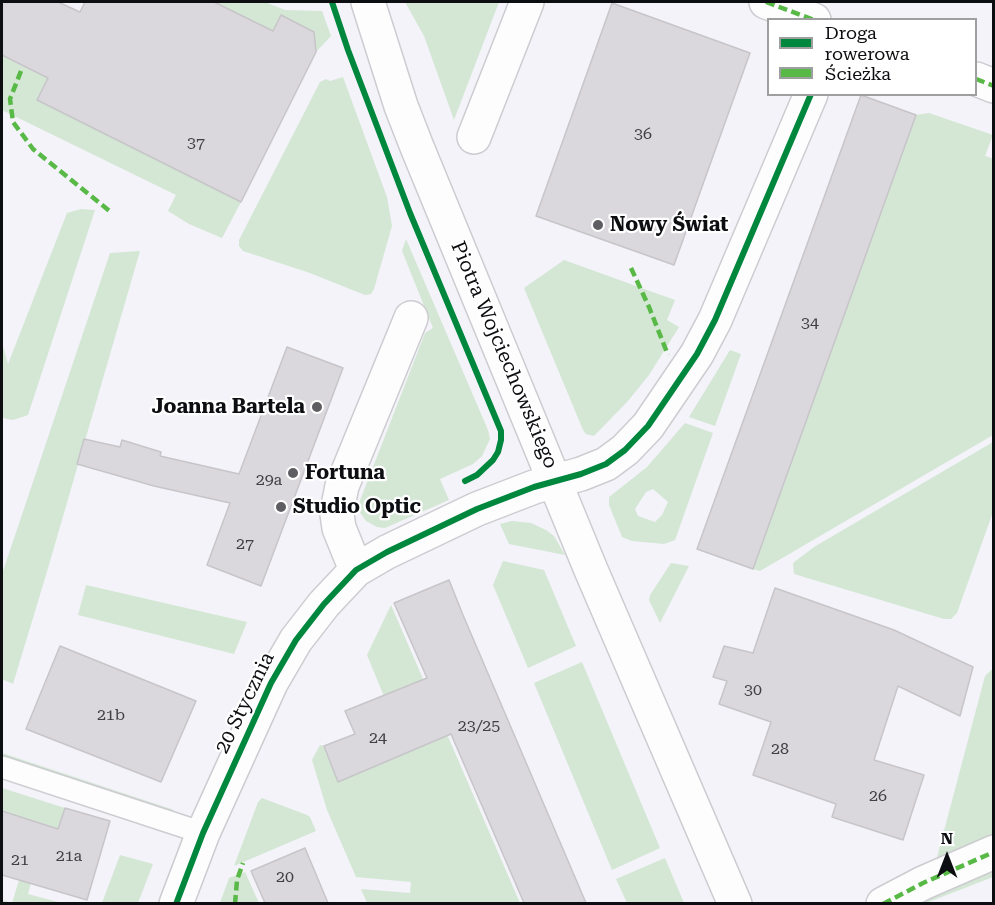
<!DOCTYPE html>
<meta charset="utf-8">
<style>
body{margin:0}
#map{position:relative;width:995px;height:905px;overflow:hidden;background:#f3f3f9;font-family:"Roboto Serif",serif}
canvas{display:block}
.frame{position:absolute;inset:0;border:3px solid #0d0e11;pointer-events:none}
.legend{position:absolute;left:767px;top:18px;width:210px;height:78px;box-sizing:border-box;background:#fff;border:2px solid #9e9fa0;margin:0;padding:8px 10px;list-style:none;font-size:18px;color:#0d0e11}
.legend li{display:flex;align-items:center;gap:12px;height:30px}
.legend b{width:30px;border:2px solid #9e9fa0}
.north{position:absolute;left:917px;top:827px;width:60px;height:60px;-webkit-text-stroke:4px #fff;paint-order:stroke;rotate:0deg;font-size:16px;font-weight:700;line-height:24px;text-align:center;color:#0d0e11}
.north::after{content:'';display:block;margin:auto;width:21px;height:27px;background:#0d0e11;clip-path:polygon(50% 0,100% 100%,50% 72%,0 100%)}
</style>
<div id="map">
<canvas width="995" height="905"></canvas>
<div class="frame"></div>
<ul class="legend">
<li><b style="height:8px;background:#00873e"></b>Droga rowerowa</li>
<li><b style="height:8px;background:#58b947"></b>Ścieżka</li>
</ul>
<div class="north">N</div>
</div>
<script>
const g = document.querySelector('canvas').getContext('2d');
g.lineJoin = 'round';
function fillPath(path, color) { g.fillStyle = color; g.fill(path, 'evenodd'); }
const shape = rows => new Path2D(rows.map(r => 'M' + r).join(''));
function strokePath(path, color, width, dash) { g.strokeStyle = color; g.lineWidth = width; g.lineCap = dash ? 'butt' : 'round'; g.setLineDash(dash || []); g.stroke(path); }
function write(font, color, halo, rows, align = 'center') {
  g.font = font + ' "Roboto Serif",serif'; g.lineWidth = 4.5; g.setLineDash([]); g.textBaseline = 'middle'; g.strokeStyle = halo; g.fillStyle = color; for (const [text, x, y, turn = 0] of rows) {
    g.save(); g.translate(x, y); g.rotate((+turn || 0) * Math.PI / 180); g.textAlign = isNaN(turn) ? turn : align; if (halo) g.strokeText(text, 0, 0); g.fillText(text, 0, 0); g.restore();
  }
}
fillPath(shape([
 [214,2,265,2,285,10,322,11,331,36,316,52,314,32,281,15,273,31],
 [405,2,499,2,454,120,424,36],
 [2,55,48,78,38,101,241,202,222,238,189,224,168,211,176,195,2,110],
 [343,77,387,197,392,226,374,289,371,294,365,295,310,273,243,251,239,246,239,240,320,82,326,79,330,81],
 [929,113,993,135,985,156,994,159,993,435,760,571,753,569,916,115],
 [81,209,95,210,28,415,13,420,7,419,2,417,2,343,8,364,67,213],
 [406,239,488,430,490,439,482,456,473,464,440,479,449,500,385,528,377,527,366,521,359,511,359,503,425,333,433,328,402,251],
 [140,251,46,575,13,684,2,679,2,574,110,253],
 [564,260,675,300,667,320,679,327,649,375,628,401,594,436,586,434,583,430,524,288],
 [730,350,741,354,715,426,689,417],
 [685,423,713,433,675,540,664,544,632,541,622,537,609,505,609,497,647,467],
 [653,489,668,502,662,515,655,522,638,516,635,509,646,492],
 [993,442,993,512,957,613,951,619,944,619,794,574,793,563,814,547],
 [512,521,531,523,546,530,554,536,565,555,509,544,500,524],
 [503,561,544,570,576,646,528,668,493,585],
 [671,563,689,566,660,623,649,600,650,595],
 [86,585,247,622,234,654,78,615],
 [391,605,520,903,367,903,361,889,410,893,411,882,356,877,327,810,312,760,320,745,324,746,338,782,407,752,367,655],
 [582,662,660,848,612,870,534,683],
 [991,670,994,671,993,838,936,861,985,676],
 [2,753,174,810,170,813,2,760],
 [2,788,65,808,58,829,33,821,8,818,2,839],
 [262,798,307,815,310,817,316,831,234,866,258,802],
 [120,855,153,864,138,903,102,903],
 [665,858,684,903,627,903,616,879],
 [993,864,993,877,926,903,908,904],
 [245,872,259,903,220,903,229,878],
 [19,880,31,883,28,894,62,903,2,903,2,900,12,903]
]), '#d3e7d4');
const building = shape([
 [2,2,58,2,80,12,85,2,214,2,273,31,281,15,314,32,316,52,241,202,37,100,48,78,2,55,2,2],
 [612,3,750,53,674,265,536,216,612,3],
 [861,95,916,115,753,569,697,549,861,95],
 [287,347,343,368,261,586,207,565,230,503,154,486,77,464,84,439,120,447,122,440,161,452,160,456,239,474,287,347],
 [449,580,463,615,586,903,524,903,451,734,338,782,324,746,355,734,345,711,427,678,394,603,449,580],
 [775,588,894,630,973,667,960,716,898,686,874,760,924,775,903,840,832,817,836,804,753,775,771,722,719,704,727,681,713,677,724,646,753,653,775,588],
 [60,646,196,701,161,782,26,729,60,646],
 [65,808,110,821,87,900,2,875,2,811,58,829,65,808],
 [305,848,328,903,265,903,251,871,305,848]
]);
fillPath(building, '#dad8dc');
strokePath(building, '#c7c5c9', 1.5);
const lane = shape([
 [2,767,203,833]
]);
const street = shape([
 [766,2,814,20],
 [976,79,994,86],
 [474,137,527,2],
 [356,570,339,528,337,514,339,501,342,486,411,318],
 [176,904,203,833,271,683,296,640,324,604,356,570,387,552,477,509,534,487,581,474,606,464,625,450,648,426,697,354,715,320,811,94],
 [883,904,923,883,994,852]
]);
const secondary = shape([
 [368,2,401,106,417,147,591,570,735,904]
]);
strokePath(lane, '#ccccd1', 24);
strokePath(street, '#ccccd1', 36);
strokePath(secondary, '#ccccd1', 36);
strokePath(lane, '#fdfdfe', 21);
strokePath(street, '#fdfdfe', 33);
strokePath(secondary, '#fdfdfe', 33);
strokePath(shape([
 [766,2,814,20],
 [21,71,10,99,13,122,33,149,112,213],
 [976,79,994,86],
 [631,268,649,307,668,355],
 [235,904,237,880,243,863],
 [883,904,923,883,994,852]
]), '#58b947', 4.5, [9, 4.5]);
strokePath(shape([
 [332,2,348,50,410,213,501,431,501,440,498,452,493,460,477,475,465,481],
 [176,904,203,833,271,683,296,640,324,604,356,570,387,552,477,509,534,487,581,474,606,464,625,450,648,426,697,354,715,320,811,94]
]), '#00873e', 6);
for (const [x, y, r, color] of [
 [598,225,6,"#5e5e62"],
 [317,407,6,"#5e5e62"],
 [293,473,6,"#5e5e62"],
 [281,507,6,"#5e5e62"]
]) { const dot = new Path2D(); dot.arc(x, y, r, 0, 2 * Math.PI); g.fillStyle = color; g.fill(dot); strokePath(dot, '#fff', 2); }
write('16px', '#404044', null, [
 ["36",643,134],
 ["37",196,143],
 ["34",810,323],
 ["29a",269,480],
 ["27",245,544],
 ["30",753,690],
 ["21b",111,715],
 ["23/25",479,726],
 ["24",378,738],
 ["28",780,749],
 ["26",878,796],
 ["21a",69,856],
 ["21",20,860],
 ["20",285,877]
]);
write('bold 20px', '#0d0e11', '#fff', [
 ["Nowy Świat",610,225],
 ["Joanna Bartela",305,407,"right"],
 ["Fortuna",305,473],
 ["Studio Optic",293,507]
], 'left');
write('20px', '#0d0e11', '#fff', [
 ["Piotra Wojciechowskiego",504,355,67],
 ["20 Stycznia",245,703,-64]
]);
</script>
